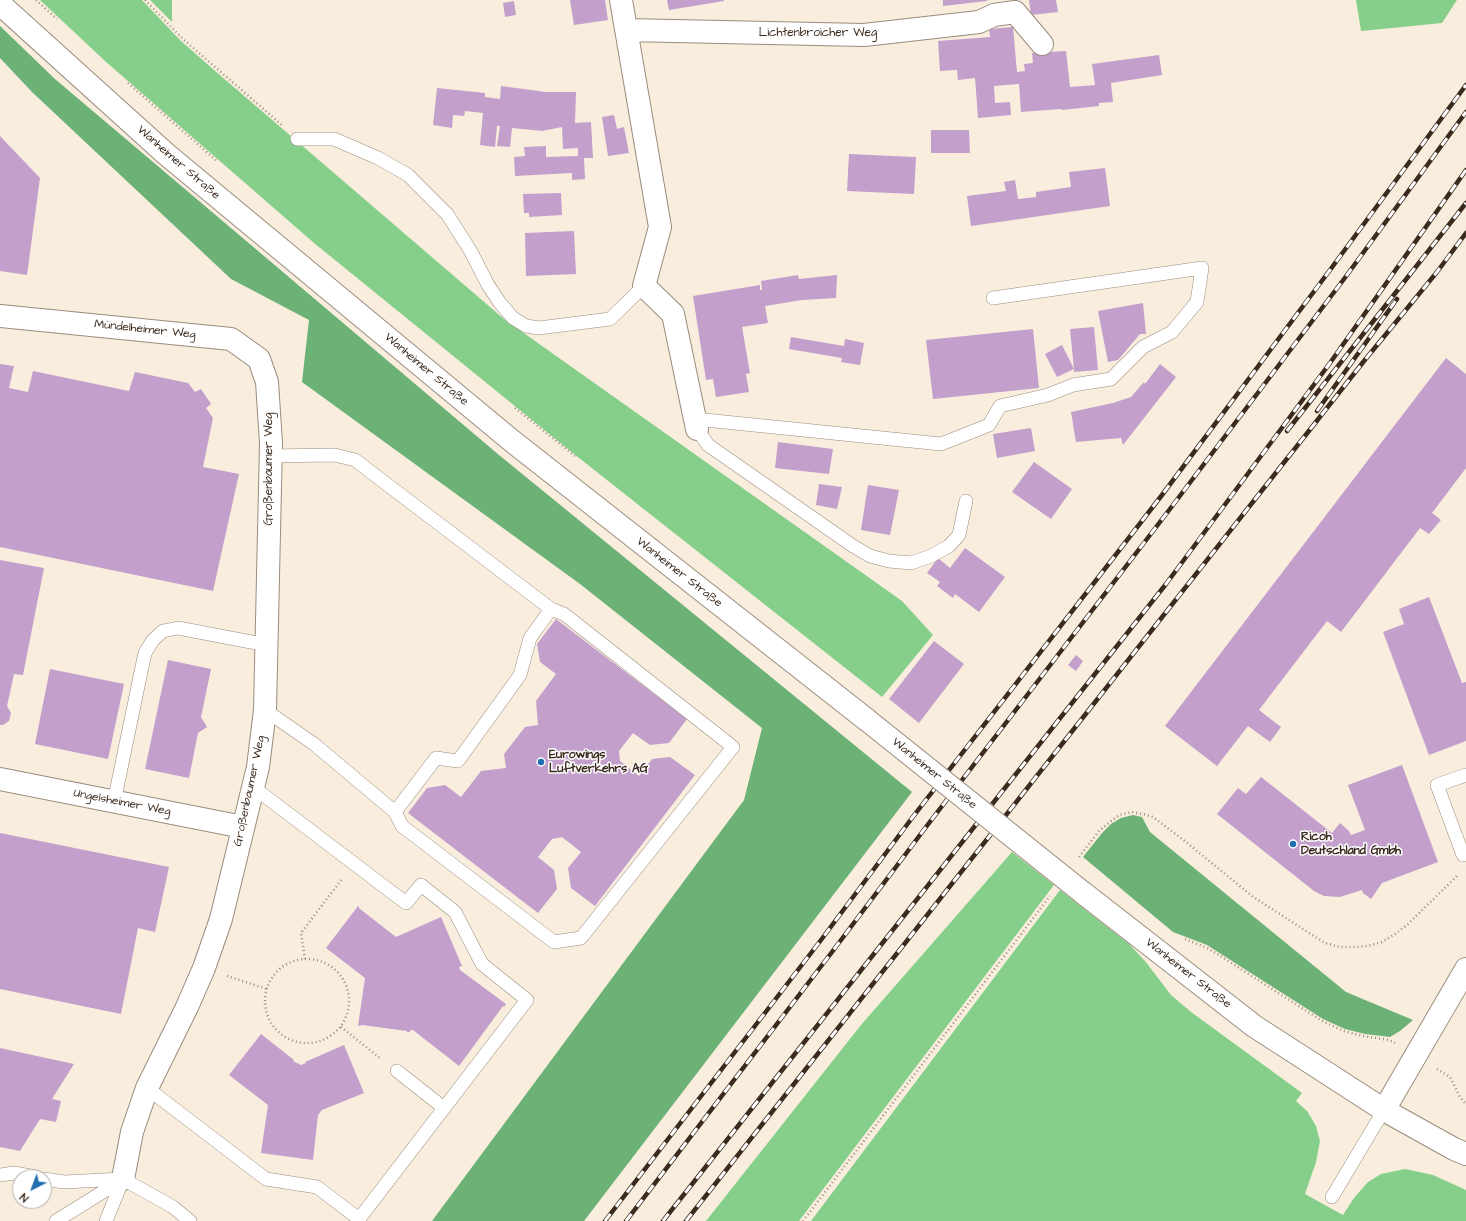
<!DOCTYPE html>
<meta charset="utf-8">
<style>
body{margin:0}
#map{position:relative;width:1466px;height:1221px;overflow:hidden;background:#f9edde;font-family:"Architects Daughter",sans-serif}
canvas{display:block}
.north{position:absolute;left:12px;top:1169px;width:40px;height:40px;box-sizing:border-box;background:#fff;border:1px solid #b1aaa5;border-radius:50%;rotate:222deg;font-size:11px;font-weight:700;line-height:16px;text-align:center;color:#3b2a1e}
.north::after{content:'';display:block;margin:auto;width:14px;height:18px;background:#1f6fb2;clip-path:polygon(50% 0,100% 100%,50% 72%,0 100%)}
</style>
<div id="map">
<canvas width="1466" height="1221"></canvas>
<div class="north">N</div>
</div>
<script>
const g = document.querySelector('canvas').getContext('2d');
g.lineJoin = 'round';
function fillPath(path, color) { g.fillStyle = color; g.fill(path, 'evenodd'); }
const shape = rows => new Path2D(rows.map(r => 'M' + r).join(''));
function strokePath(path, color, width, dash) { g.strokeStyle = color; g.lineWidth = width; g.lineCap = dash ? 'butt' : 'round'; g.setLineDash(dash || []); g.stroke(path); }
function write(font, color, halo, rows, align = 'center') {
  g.font = font + ' "Architects Daughter",sans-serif'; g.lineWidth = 3; g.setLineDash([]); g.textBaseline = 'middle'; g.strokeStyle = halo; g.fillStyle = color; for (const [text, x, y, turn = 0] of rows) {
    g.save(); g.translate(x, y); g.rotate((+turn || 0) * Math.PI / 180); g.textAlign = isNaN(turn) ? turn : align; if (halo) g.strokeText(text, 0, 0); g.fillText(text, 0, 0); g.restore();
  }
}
fillPath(shape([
 [40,0,142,0,181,41,214,70,504,319,902,601,933,635,882,697,574,454,314,243,105,61],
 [150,0,172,0,172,22],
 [1356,0,1457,0,1442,23,1361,31],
 [1012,852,1054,885,799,1221,706,1221,861,1025],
 [1060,890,1129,944,1145,961,1171,995,1191,1012,1302,1093,1296,1101,1307,1111,1316,1126,1320,1141,1316,1162,1305,1194,1343,1215,1354,1198,1368,1182,1381,1174,1405,1169,1433,1175,1466,1190,1466,1221,811,1221]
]), '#85cf8b');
fillPath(shape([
 [0,26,55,79,499,455,912,792,584,1221,432,1221,744,800,762,728,580,584,302,382,309,320,231,279,32,92,0,58],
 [1133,815,1142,817,1150,832,1346,992,1413,1020,1400,1031,1390,1037,1365,1034,1345,1029,1323,1019,1207,945,1173,932,1083,857,1102,833,1111,824,1121,818]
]), '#6cb277');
fillPath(shape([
 [570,0,605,0,608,20,574,25],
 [667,0,724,0,724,1,669,10],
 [943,0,987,0,987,1,943,6],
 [1029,0,1056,0,1058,12,1031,15],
 [514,1,516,15,505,17,503,3],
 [1013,27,1017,72,1025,71,1024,64,1033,63,1032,53,1066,51,1070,87,1095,85,1092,64,1159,55,1162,75,1111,83,1113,102,1099,103,1099,106,1062,110,1061,109,1021,112,1019,84,994,86,995,103,1010,102,1011,115,978,118,975,78,958,80,957,70,940,71,938,41,990,37,989,29],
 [501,86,546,92,576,92,575,123,591,122,593,158,584,158,585,179,572,180,572,173,515,176,514,157,525,156,524,147,546,146,546,157,578,156,578,148,563,149,562,127,542,131,512,128,510,147,497,146,500,126,497,126,495,147,480,145,483,113,465,111,464,116,453,115,452,128,433,125,437,88,485,93,485,97,500,99],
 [614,115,617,129,624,127,629,153,608,156,602,117],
 [931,130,969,130,970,153,931,153],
 [0,136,40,178,27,275,0,271],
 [849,154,916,157,914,194,847,191],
 [1105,168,1110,206,971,226,967,196,1006,191,1004,182,1015,180,1018,199,1036,197,1036,192,1071,187,1069,172],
 [561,193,562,215,529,217,529,213,524,213,523,194],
 [574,231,576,274,526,276,525,233],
 [798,275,799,279,837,275,836,298,802,300,765,306,768,323,742,327,750,373,746,374,749,392,716,397,713,379,706,380,693,296,760,285,760,290,762,290,761,281],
 [1143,303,1146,334,1140,334,1118,360,1108,362,1098,311],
 [1094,327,1098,370,1074,372,1074,369,1057,377,1045,354,1062,345,1074,369,1070,329],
 [1033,329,1039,388,933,399,926,340],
 [791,337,844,346,845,339,864,343,860,365,841,362,842,358,789,349],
 [1446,358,1466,374,1466,468,1432,513,1441,520,1429,534,1420,528,1341,632,1327,621,1259,710,1281,727,1270,742,1248,726,1217,766,1165,726],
 [0,364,14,366,9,388,28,392,33,371,129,391,135,372,188,383,195,392,201,389,211,404,206,408,213,418,203,467,239,474,213,591,0,547],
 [1160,364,1176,377,1123,445,1121,438,1076,442,1071,412,1113,403,1131,397,1144,382,1145,384],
 [1031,428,1035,451,997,458,993,434],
 [778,442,833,449,829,474,775,468],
 [1034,462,1072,489,1051,519,1012,492],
 [819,484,842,487,837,509,816,505],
 [868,485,899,490,890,535,861,530],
 [965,548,1005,577,979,612,955,594,953,598,937,586,940,582,927,573,938,558,950,568],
 [0,560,44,568,23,675,14,674,7,706,11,713,9,721,3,725,0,725],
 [1429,597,1462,683,1466,682,1466,741,1429,755,1383,632,1404,624,1399,609],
 [556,619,687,719,669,743,650,745,633,733,619,751,620,761,639,776,652,759,670,757,695,775,595,906,571,888,568,868,581,852,562,837,552,839,538,857,554,870,557,889,538,913,408,813,427,788,445,785,461,797,481,771,506,768,504,754,525,727,538,725,536,701,556,674,540,662,537,644],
 [934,641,964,664,919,723,889,699],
 [1076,655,1083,661,1076,671,1068,665],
 [168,660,211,669,201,717,207,727,198,733,189,778,145,769],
 [50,669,124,684,108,759,35,744],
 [1402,765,1438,862,1382,883,1371,899,1363,893,1362,890,1340,897,1324,896,1314,891,1217,814,1238,788,1246,794,1261,777,1332,833,1340,823,1349,831,1351,835,1365,830,1348,785],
 [0,833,169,867,155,932,138,928,121,1014,0,989],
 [358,906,360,909,396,937,441,917,462,966,459,967,460,970,506,1004,504,1007,503,1006,459,1066,413,1030,410,1030,410,1032,407,1032,407,1031,362,1025,358,1026,365,978,326,948],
 [261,1034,294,1060,293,1061,301,1065,306,1063,305,1062,344,1045,364,1093,322,1110,318,1115,313,1160,261,1153,268,1105,229,1075],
 [0,1048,74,1064,52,1099,61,1101,56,1122,40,1119,20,1151,0,1147]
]), '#c39fcc');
const service = shape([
 [297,139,334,139,378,158,408,175,447,214,470,250,488,285,500,303,513,318,526,326,539,328,610,319,644,286],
 [695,419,941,444,989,425,1000,406,1048,395,1073,385,1111,379,1143,347,1172,332,1197,302,1202,268,993,298],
 [697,429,708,445,853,546,870,556,889,561,911,563,931,556,949,546,959,535,966,501],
 [265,710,314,744,395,812,436,758,458,761,520,675,530,638,551,609,355,460,335,455,270,456],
 [114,802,142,667,145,653,153,640,163,631,178,628,267,645],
 [395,812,402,826,554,942,581,938,733,747,564,614,551,609],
 [1463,855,1437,785,1466,775],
 [397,1071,444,1108],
 [147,1088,266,1179,317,1187,359,1219,527,1000,482,964,455,912,421,885,406,903,253,787],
 [0,1175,14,1173,36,1177],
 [44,1179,64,1182,123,1179,173,1207,190,1221],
 [1332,1197,1384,1110],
 [56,1221,122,1180],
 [106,1221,123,1179]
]);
const minor = shape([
 [621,0,660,227,644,286,673,314,697,429],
 [626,30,864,35,979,22,994,15,1015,12,1042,44],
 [0,316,231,339,259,359,267,382,271,443,265,710,258,767,221,919,204,968,187,1007,147,1088,132,1132,123,1179],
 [0,779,243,827],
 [1384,1110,1466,969]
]);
const tertiary = shape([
 [0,4,166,154,512,441,867,720],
 [1082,892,1254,1026,1384,1110,1454,1149,1466,1154]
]);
strokePath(service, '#9a8c7e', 14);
strokePath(minor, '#9a8c7e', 24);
strokePath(tertiary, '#9a8c7e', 24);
strokePath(shape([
 [36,0,57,19],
 [145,0,184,40,283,126],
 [128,83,217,161],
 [515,408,575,456],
 [1079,857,1099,831,1110,822,1119,815,1132,812,1143,814,1153,817,1186,842,1252,896,1306,931,1325,943,1340,947,1354,947,1368,946,1382,942,1395,934,1407,925,1458,875],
 [1185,939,1207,948,1219,955,1322,1021,1344,1031,1363,1036,1389,1040,1395,1043],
 '265 1001a42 42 0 1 1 84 0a42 42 0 1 1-84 0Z',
 [305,959,301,933,342,879],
 [227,976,267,989],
 [341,1027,381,1059],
 [1437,1069,1450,1077,1460,1097,1466,1104],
 [803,1221,1050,896]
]), '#9a8c7e', 2.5, [1, 3]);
strokePath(service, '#fff', 13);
strokePath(minor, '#fff', 22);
strokePath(tertiary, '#fff', 22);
const rail = shape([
 [1317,411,1397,299],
 [1287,431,1466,203],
 [605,1221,821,940,912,818,1162,495,1330,270,1466,85],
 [626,1221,832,952,926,827,1173,505,1344,279,1466,112],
 [663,1221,1166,584,1330,363,1466,170],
 [686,1221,1364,361,1437,272,1466,233]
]);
strokePath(rail, '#3b2a1e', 4.5);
strokePath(rail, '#fff', 3, [9]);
const tertiaryBridge = shape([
 [867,720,1082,892]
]);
strokePath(tertiaryBridge, '#9a8c7e', 24, []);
strokePath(tertiaryBridge, '#fff', 22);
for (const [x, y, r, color] of [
 [541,762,4,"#1f6fb2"],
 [1293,844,4,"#1f6fb2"]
]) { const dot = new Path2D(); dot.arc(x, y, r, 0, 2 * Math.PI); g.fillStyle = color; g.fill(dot); strokePath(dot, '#fff', 1.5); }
write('12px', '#3b2a1e', '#fff', [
 ["Lichtenbroicher Weg",818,33],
 ["Wanheimer Straße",178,163,41],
 ["Mündelheimer Weg",145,330,6],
 ["Wanheimer Straße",426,370,40],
 ["Großenbaumer Weg",269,469,-90],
 ["Wanheimer Straße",679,573,38],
 ["Wanheimer Straße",934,774,39],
 ["Großenbaumer Weg",250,791,-78],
 ["Ungelsheimer Weg",122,803,11],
 ["Wanheimer Straße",1188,974,38]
]);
write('bold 12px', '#3b2a1e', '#fff', [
 ["Eurowings",549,755],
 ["Luftverkehrs AG",549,769],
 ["Ricoh",1301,837],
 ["Deutschland Gmbh",1301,851]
], 'left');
</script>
